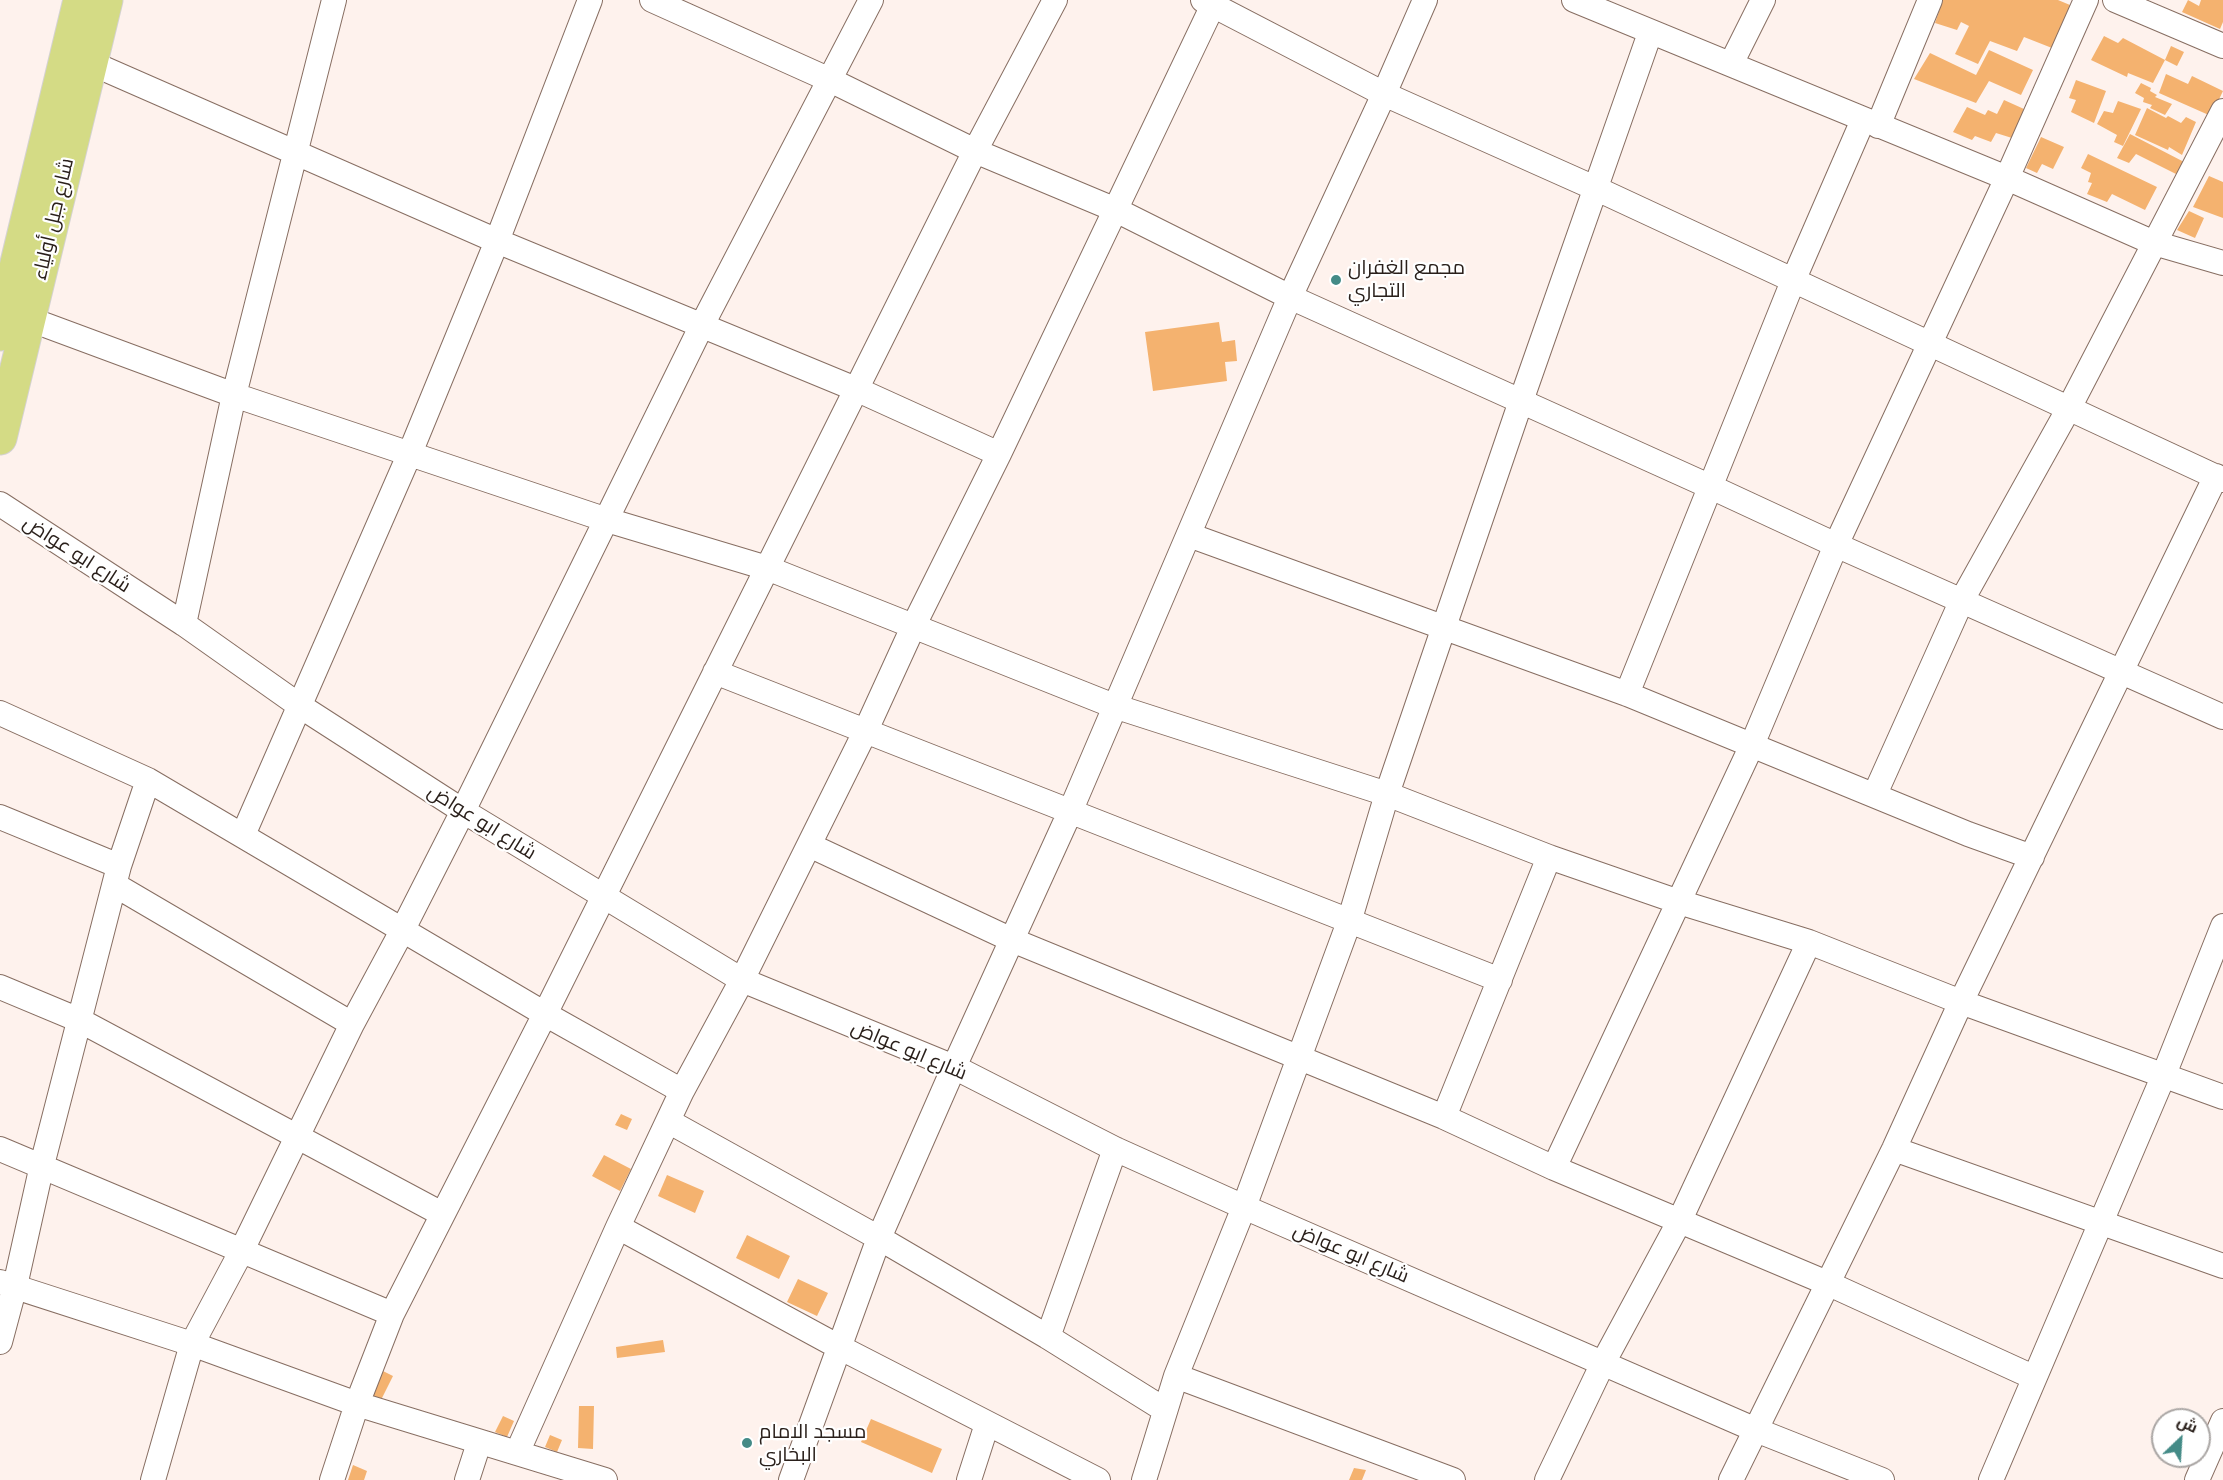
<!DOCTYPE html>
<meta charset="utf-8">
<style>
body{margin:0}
#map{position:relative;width:2223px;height:1480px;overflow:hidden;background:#fef2ed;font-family:"Golos Text",Cairo,sans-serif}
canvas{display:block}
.north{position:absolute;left:2151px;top:1408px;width:60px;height:60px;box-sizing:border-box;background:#fff;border:2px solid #aaa6a4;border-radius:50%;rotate:25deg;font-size:16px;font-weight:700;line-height:24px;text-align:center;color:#2a201b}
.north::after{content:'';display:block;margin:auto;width:21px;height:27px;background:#448b87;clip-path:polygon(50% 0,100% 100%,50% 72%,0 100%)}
</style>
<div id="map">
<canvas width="2223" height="1480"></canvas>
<div class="north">ش</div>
</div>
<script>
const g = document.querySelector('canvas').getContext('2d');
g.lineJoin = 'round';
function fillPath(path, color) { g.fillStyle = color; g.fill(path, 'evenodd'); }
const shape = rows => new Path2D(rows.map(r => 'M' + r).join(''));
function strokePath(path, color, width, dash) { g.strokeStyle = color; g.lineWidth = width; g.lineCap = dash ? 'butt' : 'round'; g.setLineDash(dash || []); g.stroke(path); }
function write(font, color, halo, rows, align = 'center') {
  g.font = font + ' "Golos Text",Cairo,sans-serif'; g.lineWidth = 4.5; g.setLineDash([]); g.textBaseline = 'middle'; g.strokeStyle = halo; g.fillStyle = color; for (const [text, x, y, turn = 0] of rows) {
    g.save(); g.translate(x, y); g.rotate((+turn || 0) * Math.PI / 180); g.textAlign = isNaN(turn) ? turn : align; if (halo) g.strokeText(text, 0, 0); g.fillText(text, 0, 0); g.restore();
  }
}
fillPath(shape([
 [1943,0,2058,0,2070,5,2052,48,2024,37,2017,51,1990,41,1978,64,1955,54,1969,26,1961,22,1957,30,1935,23],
 [2188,0,2199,6,2201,0,2223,0,2223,22,2220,29,2182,12],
 [2104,36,2118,43,2123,38,2165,60,2153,83,2128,73,2127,77,2091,60],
 [2171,46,2184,52,2177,66,2165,60],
 [1989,50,2033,70,2021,95,1989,81,1976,103,1914,79,1930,53,1976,75],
 [2166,74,2188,84,2192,76,2223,91,2211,116,2159,93],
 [2076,80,2106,91,2094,123,2071,112,2076,100,2069,98],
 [2141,83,2151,88,2150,91,2157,95,2155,97,2172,104,2165,115,2150,108,2152,105,2143,102,2144,98,2135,93],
 [2004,100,2024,109,2012,138,1996,133,1991,142,1975,136,1972,140,1953,132,1967,107,1985,115,1988,110,1997,114],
 [2118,101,2141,109,2123,146,2114,142,2117,135,2097,124,2104,111,2113,113],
 [2147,108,2166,118,2168,116,2181,123,2186,117,2196,122,2182,155,2169,147,2168,150,2135,135],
 [2130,134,2186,163,2180,176,2136,154,2129,163,2117,158],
 [2041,137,2064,147,2053,169,2042,164,2037,173,2026,168],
 [2088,154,2157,187,2145,210,2112,194,2107,202,2087,194,2092,183,2088,182,2091,173,2081,168],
 [2209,176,2223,182,2223,218,2193,207],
 [2189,211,2204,218,2195,238,2177,230],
 [1219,322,1222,342,1235,340,1237,361,1225,362,1227,381,1153,391,1145,332],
 [621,1114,632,1119,627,1130,615,1125],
 [604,1155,631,1169,620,1191,592,1176],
 [667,1175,704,1191,695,1213,658,1196],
 [747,1235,790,1256,779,1279,736,1258],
 [798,1279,828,1293,817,1316,787,1302],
 [663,1340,665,1352,617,1358,616,1347],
 [379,1369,393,1376,381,1400,368,1393],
 [579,1406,594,1406,593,1449,578,1448],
 [503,1416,514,1421,507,1437,495,1432],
 [871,1419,942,1449,932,1473,861,1442],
 [550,1435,562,1440,557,1452,545,1447],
 [353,1465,367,1471,364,1480,348,1480],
 [1354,1468,1366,1470,1362,1480,1349,1480]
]), '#f4b26f');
const street = shape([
 [652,0,830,80,975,151,1116,210,1290,297,1711,487,1836,545,2223,717],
 [1203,0,1384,94,1597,189,2223,480],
 [1574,0,2007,178,2154,243,2223,263],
 [2115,0,2223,46],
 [91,63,497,241,858,390,999,454],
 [1731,64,1763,0],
 [1878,126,1930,0],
 [29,319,234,395,607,520,767,568,1114,706,1387,794,1549,857,1679,902,1809,942,1961,1002,2223,1097],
 [0,504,184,624,300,706,463,811,742,980,954,1067,1115,1149,1244,1207,1756,1430,1882,1480],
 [1189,535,1627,694,1968,834,2032,857],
 [184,624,234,395,334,0],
 [715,672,1500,980],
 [1627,694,1793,281,1863,120],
 [0,713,148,780,545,1014,682,1091],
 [1875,794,1962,600,2069,408,2223,111],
 [0,817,119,866],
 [243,835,410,453,497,241,590,0],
 [809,845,1012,940,1444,1117,1554,1168,1827,1283,2033,1377],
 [115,885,352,1024],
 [0,987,79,1020,442,1214],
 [1444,1117,1549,857],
 [668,1121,879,1238,1048,1337,1165,1410],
 [0,1149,392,1314],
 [1894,1149,2223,1266],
 [1554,1168,1752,745,1836,545,2007,178,2086,0],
 [618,1227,839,1347,1098,1480],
 [0,1282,192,1344,357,1404,605,1480],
 [1048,1337,1115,1149],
 [0,1342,15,1286,42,1165,119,866,148,780],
 [1176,1376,1453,1480],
 [517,1453,618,1227,682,1091,742,980,866,730,914,625,999,454,1213,5],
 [153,1480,192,1344,241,1252,352,1024,402,931,463,811,702,325,871,0],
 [332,1480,357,1404,392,1314,545,1014,975,151,1055,0],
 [467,1480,479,1443],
 [791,1480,879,1238,954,1067,1070,812,1290,297,1384,94,1425,0],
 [969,1480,987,1424],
 [1144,1480,1176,1376,1244,1207,1349,922,1387,794,1521,401,1650,33],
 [1547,1480,1603,1363,1679,1222,1809,942],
 [1731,1480,1894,1149,1961,1002,2216,476],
 [1991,1480,2163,1077,2223,926],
 [2197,1480,2223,1421]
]);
const primary = shape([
 [0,334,80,0],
 [0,438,106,0]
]);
strokePath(street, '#876e62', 26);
strokePath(primary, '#d4d2d1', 35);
strokePath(street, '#fff', 24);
strokePath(primary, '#d4db85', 33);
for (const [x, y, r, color] of [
 [1336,280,6,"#448b87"],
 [747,1443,6,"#448b87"]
]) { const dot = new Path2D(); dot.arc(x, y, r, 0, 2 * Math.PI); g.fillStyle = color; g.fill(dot); strokePath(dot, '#fff', 2); }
write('20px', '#2a201b', '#fff', [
 ["شارع جبل أولياء",53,219,-77],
 ["شارع ابو عواض",77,554,33],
 ["شارع ابو عواض",482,822,32],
 ["شارع ابو عواض",909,1050,23],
 ["شارع ابو عواض",1351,1253,23]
]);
write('20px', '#2a201b', '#fff', [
 ["مجمع الغفران",1348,268],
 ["التجاري",1348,291],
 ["مسجد الامام",759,1432],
 ["البخاري",759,1455]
], 'left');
</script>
